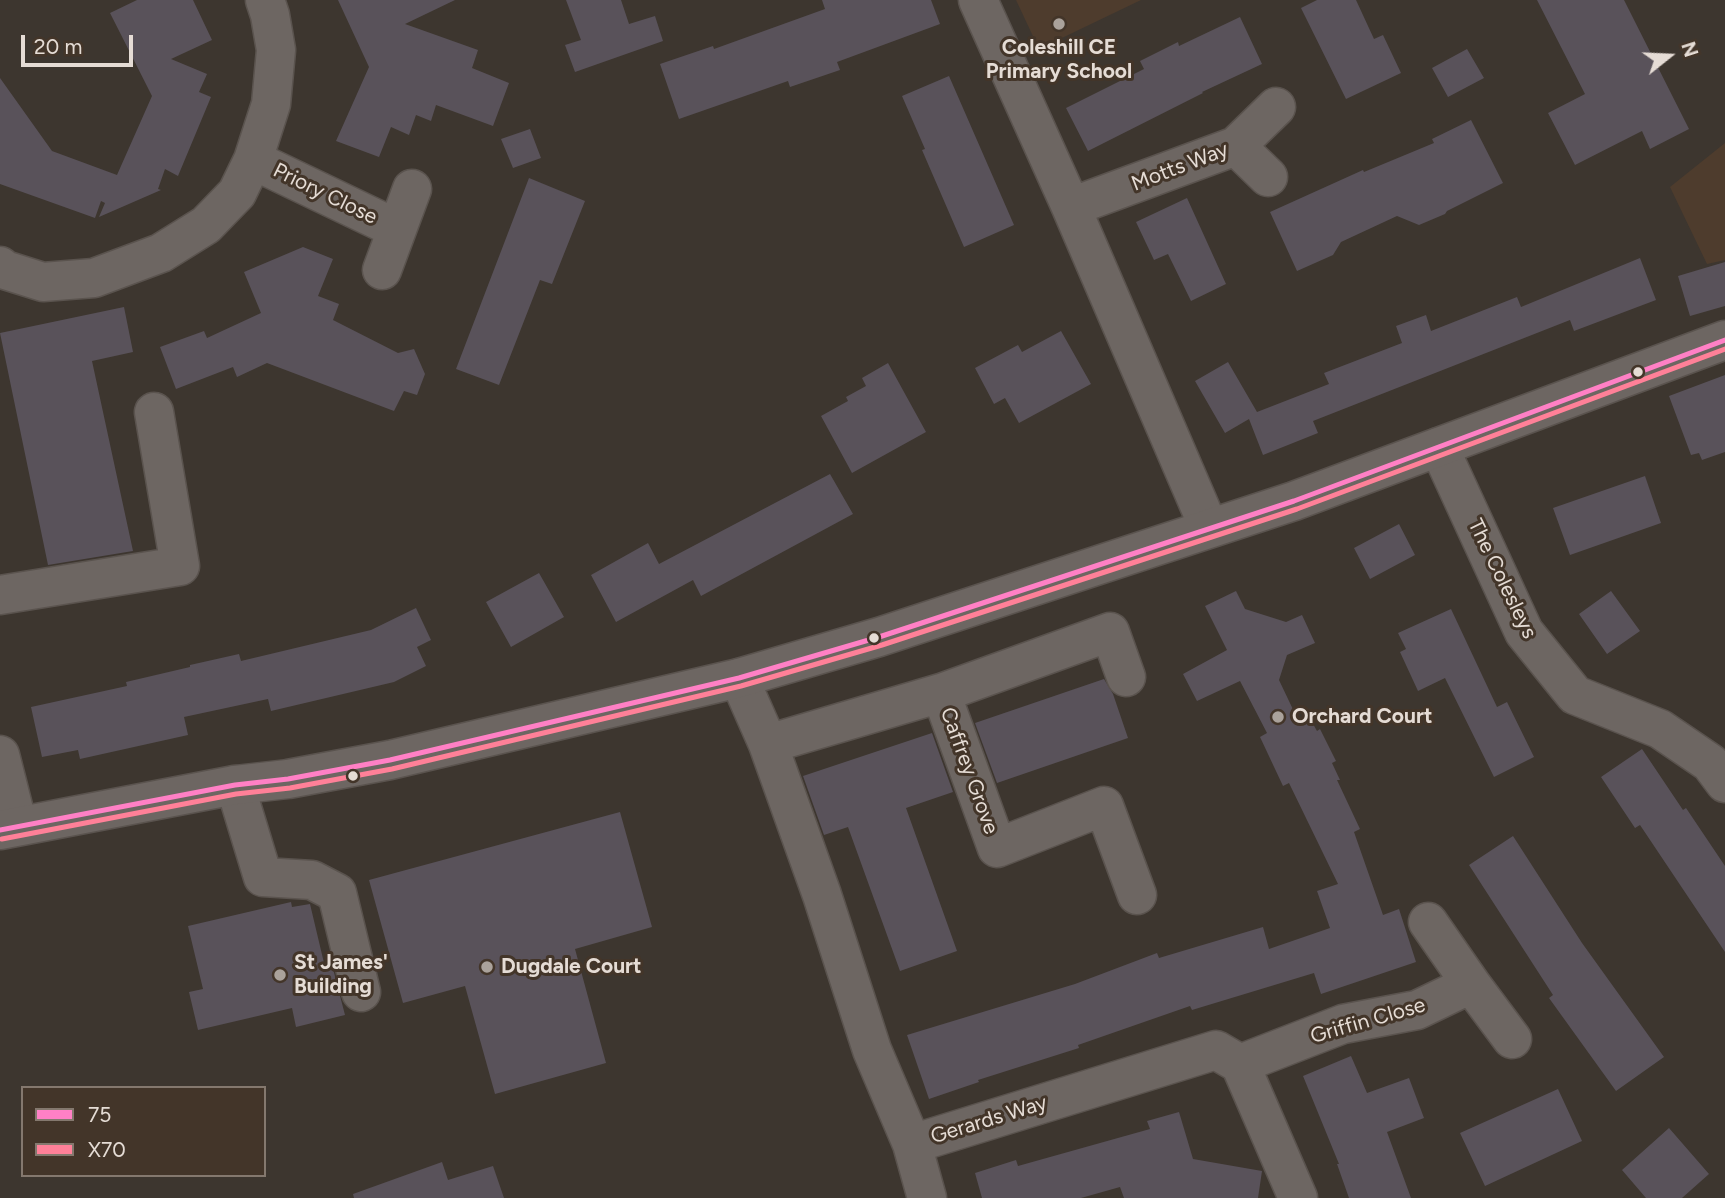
<!DOCTYPE html>
<style>
body{margin:0}
#map{position:relative;width:1725px;height:1198px;overflow:hidden;background:#3d362f;font-family:Figtree,sans-serif}
canvas{display:block}
.legend{position:absolute;left:21px;top:1086px;width:245px;height:91px;box-sizing:border-box;background:#433529;border:2px solid #84786e;margin:0;padding:9px 12px;list-style:none;font-size:21px;color:#e5dcd5}
.legend li{display:flex;align-items:center;gap:14px;height:35px}
.legend b{width:35px;border:2px solid #84786e}
.north{position:absolute;left:1634px;top:21px;width:70px;height:70px;-webkit-text-stroke:5px #433529;paint-order:stroke;rotate:72deg;font-size:19px;font-weight:700;line-height:28px;text-align:center;color:#e5dcd5}
.north::after{content:'';display:block;margin:auto;width:24px;height:32px;background:#e5dcd5;clip-path:polygon(50% 0,100% 100%,50% 72%,0 100%)}
.scale{position:absolute;left:21px;top:35px;width:112px;height:32px;box-sizing:border-box;border:4px solid #e5dcd5;border-top:0;padding-left:9px;font-size:21px;line-height:24px;white-space:nowrap;color:#e5dcd5;-webkit-text-stroke:5px #433529;paint-order:stroke}
</style>
<div id="map">
<canvas width="1725" height="1198"></canvas>
<ul class="legend">
<li><b style="height:9px;background:#ff80c5"></b>75</li>
<li><b style="height:9px;background:#ff8098"></b>X70</li>
</ul>
<div class="north">N</div>
<div class="scale">20 m</div>
</div>
<script>
const g = document.querySelector('canvas').getContext('2d');
g.lineJoin = 'round';
function fillPath(path, color) { g.fillStyle = color; g.fill(path, 'evenodd'); }
const shape = rows => new Path2D(rows.map(r => 'M' + r).join(''));
function strokePath(path, color, width, dash) { g.strokeStyle = color; g.lineWidth = width; g.lineCap = dash ? 'butt' : 'round'; g.setLineDash(dash || []); g.stroke(path); }
function write(font, color, halo, rows, align = 'center') {
  g.font = font + ' Figtree,sans-serif'; g.lineWidth = 6; g.setLineDash([]); g.textBaseline = 'middle'; g.strokeStyle = halo; g.fillStyle = color; for (const [text, x, y, turn = 0] of rows) {
    g.save(); g.translate(x, y); g.rotate((+turn || 0) * Math.PI / 180); g.textAlign = isNaN(turn) ? turn : align; if (halo) g.strokeText(text, 0, 0); g.fillText(text, 0, 0); g.restore();
  }
}
fillPath(shape([
 [1016,0,1141,0,1039,49],
 [1725,143,1725,260,1707,264,1670,187]
]), '#4e3c2d');
fillPath(shape([
 [137,0,193,0,212,40,171,59,207,74,199,92,211,97,178,176,165,169,158,189,161,190,99,217,105,203,101,201,95,218,0,184,0,78,52,151,117,175,152,96,110,13],
 [338,0,455,0,405,24,478,50,472,68,509,83,493,126,436,105,431,121,416,115,409,135,391,127,379,157,336,141,369,67],
 [566,0,621,0,629,24,655,16,663,41,575,72,565,45,581,40],
 [822,0,931,0,940,24,837,62,840,70,790,87,788,81,679,119,660,64,713,46,714,49,825,9],
 [1317,0,1356,0,1374,39,1383,35,1401,73,1346,99,1301,8],
 [1537,0,1624,0,1689,129,1650,149,1642,131,1575,165,1548,113,1585,94],
 [1240,17,1262,64,1202,92,1203,93,1088,151,1066,108,1144,69,1140,61,1178,42,1179,46],
 [1467,49,1484,78,1448,97,1432,68],
 [949,76,1014,225,964,247,922,150,925,149,902,96],
 [1471,120,1503,183,1447,211,1445,214,1419,225,1397,216,1341,242,1333,255,1297,271,1270,212,1363,170,1364,172,1434,143,1432,139],
 [530,129,541,158,513,168,501,139],
 [529,178,585,201,552,284,540,280,499,385,456,369],
 [1187,198,1226,284,1191,301,1168,254,1154,260,1136,222],
 [303,247,333,259,318,296,339,304,333,320,398,353,414,349,425,374,417,395,404,391,394,411,267,363,237,377,233,367,176,389,160,347,204,331,207,338,261,313,244,272],
 [1640,258,1656,300,1574,331,1570,320,1313,421,1318,433,1263,455,1249,419,1225,433,1195,381,1228,362,1257,412,1329,384,1324,373,1402,343,1396,326,1426,315,1431,331,1517,297,1521,307],
 [1725,262,1725,306,1690,316,1678,276],
 [124,307,133,352,92,361,133,551,48,565,0,333],
 [1061,331,1091,384,1019,423,1005,398,994,404,975,368,1018,345,1022,352],
 [888,363,926,432,852,473,821,416,848,401,846,397,866,386,862,378],
 [1725,375,1725,452,1702,460,1699,453,1691,455,1669,396],
 [830,474,853,514,701,596,693,580,616,622,591,575,648,543,659,564],
 [1645,476,1661,523,1570,555,1553,508],
 [1399,524,1415,555,1370,579,1354,548],
 [539,573,564,617,511,647,486,602],
 [1236,591,1245,609,1286,622,1302,615,1315,643,1287,655,1279,680,1298,720,1308,715,1317,731,1320,729,1336,761,1332,763,1340,780,1337,780,1360,829,1354,832,1383,915,1399,909,1416,962,1321,994,1314,973,1192,1010,1190,1006,1078,1045,1079,1048,978,1080,979,1082,929,1099,907,1035,1075,984,1157,953,1159,958,1263,927,1269,949,1330,928,1317,891,1338,884,1289,783,1283,786,1260,737,1267,733,1240,681,1197,701,1183,674,1227,650,1205,606],
 [1611,591,1640,631,1607,654,1579,614],
 [416,608,431,640,417,647,426,666,394,682,271,711,268,699,184,717,188,735,80,759,78,750,42,757,31,707,127,686,126,682,190,667,190,665,239,654,241,661,371,630],
 [1451,609,1497,707,1507,702,1534,757,1494,777,1445,678,1418,691,1400,652,1406,649,1398,633],
 [1104,679,1113,694,1128,738,997,783,975,723],
 [932,733,953,792,906,808,957,951,900,971,848,827,824,835,803,776],
 [1642,749,1683,810,1686,808,1725,866,1725,952,1640,825,1635,828,1601,777],
 [620,812,652,927,575,949,606,1063,495,1094,465,986,403,1003,369,880],
 [1513,836,1582,943,1664,1057,1616,1091,1549,998,1553,995,1469,865],
 [291,902,292,907,310,904,324,963,331,961,345,1015,296,1027,292,1008,198,1030,189,992,203,989,188,926],
 [1351,1056,1367,1093,1409,1078,1424,1118,1387,1132,1411,1198,1349,1198,1337,1164,1339,1164,1303,1076],
 [1558,1089,1582,1141,1485,1186,1460,1133],
 [1179,1112,1193,1159,1262,1171,1258,1198,1124,1198,1120,1187,1081,1198,982,1198,975,1173,1016,1160,1018,1166,1150,1129,1147,1121],
 [1669,1128,1709,1174,1682,1198,1646,1198,1622,1170],
 [442,1162,448,1180,493,1166,504,1198,354,1198,353,1194]
]), '#59525a');
const minor = shape([
 [978,0,1071,207,1209,528],
 [1236,146,1268,177],
 [253,160,397,229],
 [1071,207,1236,146,1276,107],
 [0,266,5,270,43,282,94,278,161,253,206,225,237,193,253,160,271,104,276,50,270,15,265,0],
 [382,270,412,189],
 [1439,447,1524,632,1575,695,1660,729,1710,763,1725,783],
 [0,595,180,566,154,412],
 [739,678,768,744,822,895,872,1050,912,1144,1216,1050,1240,1064,1298,1198],
 [941,693,997,848,1104,806,1137,895],
 [768,744,941,693,1110,632,1126,677],
 [0,755,18,826],
 [235,785,263,877,312,880,337,893,361,992],
 [1428,922,1471,984],
 [1240,1064,1343,1024,1417,1010,1471,984,1512,1039],
 [912,1144,927,1198]
]);
const secondary = shape([
 [0,830,235,785,288,779,390,760,739,678,879,637,1294,501,1725,340]
]);
strokePath(minor, '#5a534e', 41);
strokePath(secondary, '#5a534e', 41);
strokePath(minor, '#6d6662', 38);
strokePath(secondary, '#6d6662', 38);
strokePath(shape([
 [0,830,235,785,288,779,390,760,739,678,879,637,1294,501,1725,340]
]), '#ff80c5', 5);
strokePath(shape([
 [2,839,236,794,290,788,392,769,741,686,882,645,1297,509,1725,349]
]), '#ff8098', 5);
for (const [x, y, r, color] of [
 [1059,24,7,"#aaa29b"],
 [1638,372,6,"#e5dcd5"],
 [874,638,6,"#e5dcd5"],
 [1278,717,7,"#aaa29b"],
 [353,776,6,"#e5dcd5"],
 [487,967,7,"#aaa29b"],
 [280,975,7,"#aaa29b"]
]) { const dot = new Path2D(); dot.arc(x, y, r, 0, 2 * Math.PI); g.fillStyle = color; g.fill(dot); strokePath(dot, '#433529', 2.5); }
write('bold 21px', '#e5dcd5', '#433529', [
 ["Coleshill CE",1059,48,"center"],
 ["Primary School",1059,72,"center"],
 ["Orchard Court",1292,717],
 ["St James'",294,963],
 ["Building",294,987],
 ["Dugdale Court",501,967]
], 'left');
write('21px', '#e5dcd5', '#433529', [
 ["Motts Way",1180,167,-21],
 ["Priory Close",325,194,26],
 ["The Colesleys",1502,579,64],
 ["Caffrey Grove",969,771,70],
 ["Griffin Close",1368,1021,-16],
 ["Gerards Way",989,1120,-17]
]);
</script>
